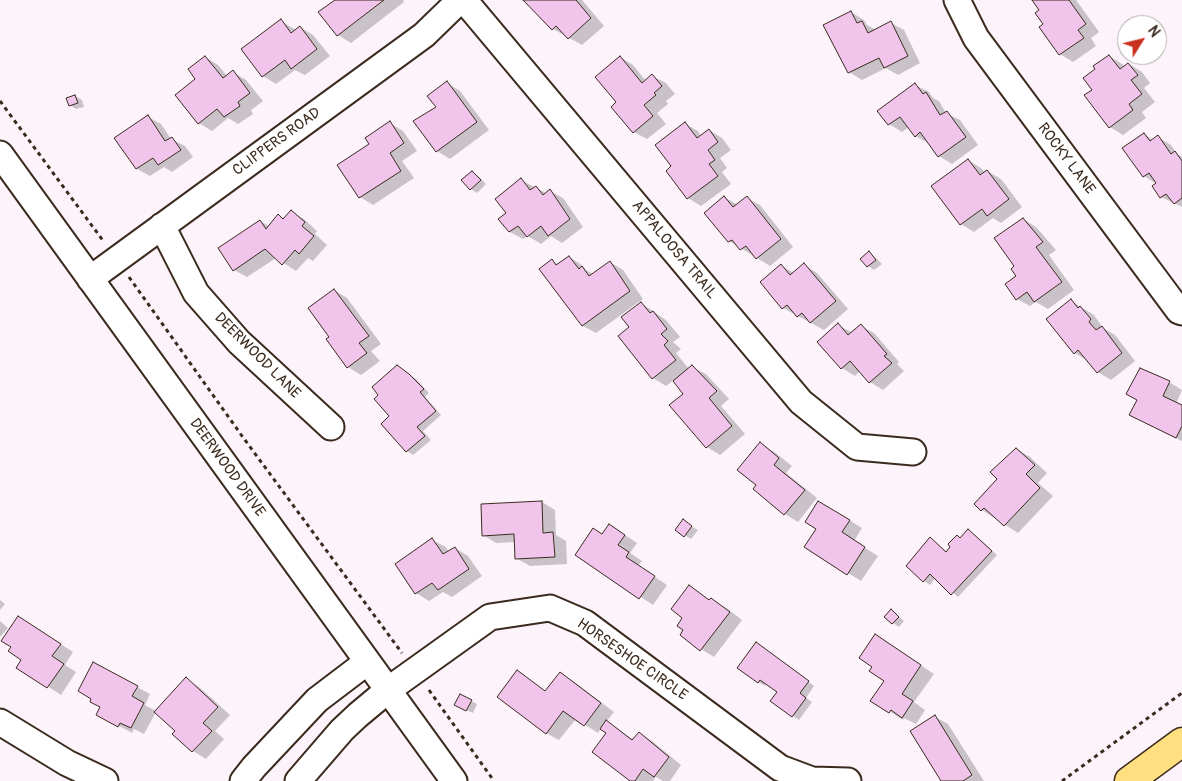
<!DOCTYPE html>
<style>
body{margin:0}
#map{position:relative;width:1182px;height:781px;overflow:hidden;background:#fcf3fb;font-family:Pangolin,sans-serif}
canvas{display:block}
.north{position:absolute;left:1117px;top:15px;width:50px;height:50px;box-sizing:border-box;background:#fff;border:1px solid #b1aaa5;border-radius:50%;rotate:54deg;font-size:14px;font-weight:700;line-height:20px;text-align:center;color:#3b2a1e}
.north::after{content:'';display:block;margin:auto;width:18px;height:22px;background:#c8321e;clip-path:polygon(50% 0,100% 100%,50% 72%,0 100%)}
</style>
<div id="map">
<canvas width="1182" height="781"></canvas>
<div class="north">N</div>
</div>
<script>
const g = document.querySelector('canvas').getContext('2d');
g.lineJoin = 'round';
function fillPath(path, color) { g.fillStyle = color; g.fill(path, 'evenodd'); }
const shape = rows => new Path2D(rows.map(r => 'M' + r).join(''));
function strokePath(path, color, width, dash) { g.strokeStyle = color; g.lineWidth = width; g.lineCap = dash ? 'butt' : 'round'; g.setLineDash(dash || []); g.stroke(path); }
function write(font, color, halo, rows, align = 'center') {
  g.font = font + ' Pangolin,sans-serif'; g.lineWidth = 4; g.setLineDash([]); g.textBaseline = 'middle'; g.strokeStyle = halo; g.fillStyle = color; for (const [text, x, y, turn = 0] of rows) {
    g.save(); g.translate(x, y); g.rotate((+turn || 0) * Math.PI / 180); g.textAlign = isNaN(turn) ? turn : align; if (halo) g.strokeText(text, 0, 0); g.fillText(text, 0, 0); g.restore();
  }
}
fillPath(shape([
 [337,0,403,0,404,2,351,43,338,35],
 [525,0,582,0,604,26,582,45,553,29],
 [1034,0,1076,0,1099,32,1091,38,1096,46,1073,62,1060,54,1041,27,1045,25,1041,10],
 [851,12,864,20,867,25,876,30,891,23,904,30,920,63,898,75,886,68,862,80,849,72,825,26],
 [281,21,296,30,300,27,313,35,330,56,305,75,295,70,276,84,263,76],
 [1109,56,1122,64,1125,67,1129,64,1142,72,1150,83,1144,88,1155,102,1142,112,1146,118,1123,135,1110,127,1094,90,1097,69],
 [205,57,218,65,227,76,233,72,246,80,263,101,251,110,253,114,238,124,228,118,212,131,199,123,197,79],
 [620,57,633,65,646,81,652,76,666,83,675,94,666,101,668,104,657,113,666,124,647,139,634,132,618,102],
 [447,83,460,91,489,130,450,159,437,151,415,122,437,107],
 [915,85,929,92,933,98,939,101,946,113,960,120,978,145,952,164,939,156,929,143,915,136,909,127,902,132,889,124],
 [75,96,82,100,84,107,76,109,70,105],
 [148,117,161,124,171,139,185,146,193,157,172,172,164,167,150,176,137,169,116,138],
 [390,123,403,131,417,151,402,161,414,178,373,205,360,197,371,145],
 [685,124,698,131,701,136,709,130,722,138,731,150,720,158,727,168,722,172,731,184,701,206,688,198,673,167],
 [1144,134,1153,140,1158,137,1171,145,1177,154,1182,157,1182,207,1161,197,1157,184,1144,176],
 [968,160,981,168,985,173,987,171,1001,179,1022,207,1001,223,993,218,974,232,961,224,933,186],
 [472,172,478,176,486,184,477,193,471,189],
 [521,180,546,193,550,191,563,198,583,227,562,243,551,236,541,244,528,236,523,239,510,232,500,219,508,213],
 [724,197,738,205,747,198,760,205,793,247,770,266,729,241],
 [291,212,304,219,317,231,315,234,327,245,313,261,308,258,296,271,276,258,247,277,234,270,260,221,269,226,279,216,284,219],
 [1023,219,1036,227,1056,250,1049,255,1074,290,1048,309,1036,302,1030,306,1017,299],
 [869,253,875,257,882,264,874,270,868,266],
 [569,257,582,265,586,270,593,274,610,262,623,270,643,299,596,333,583,326,540,270,552,261,559,265],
 [804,265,817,273,848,309,824,330,783,308,781,266,794,273],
 [334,290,347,298,381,344,371,351,380,361,361,375,348,367,327,339,331,337],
 [1071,301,1094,315,1103,328,1115,335,1135,361,1111,380,1098,372,1088,361,1075,353],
 [641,303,666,320,680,337,673,342,681,349,676,353,689,369,692,367,706,374,729,399,721,406,745,434,720,455,707,447,671,406,685,394,674,380,666,386,653,378,620,337,631,328],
 [838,325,851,332,861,326,874,333,899,362,897,364,904,371,883,390,870,382,860,371,855,376,842,368],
 [404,371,416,379,429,393,425,397,441,415,423,431,431,440,413,455,407,451,383,424,391,416,380,395],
 [1169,382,1182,390,1176,404,1182,407,1182,441,1144,422],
 [760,444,773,451,792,466,786,473,817,498,798,522,785,514,754,489,758,485],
 [1017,449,1030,457,1047,473,1038,483,1053,496,1018,533,982,510,975,504,999,479],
 [542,502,555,510,556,535,566,541,567,564,530,566,516,558,516,542,496,543,483,535],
 [819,502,862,528,854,541,878,556,861,581,806,547,818,529],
 [689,525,698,530,691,539,677,530],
 [969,531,975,535,997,555,958,597,935,578,930,585,924,581,930,539,947,552,957,536,961,539],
 [622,533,637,543,630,553,642,561,638,566,667,585,653,605,577,555,603,535],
 [432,540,446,547,449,552,455,548,468,556,482,576,452,597,443,592,429,601,416,593,396,564],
 [689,587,711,601,725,607,742,620,714,657,701,649,685,630,684,618],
 [0,600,5,604,0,610],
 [891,611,904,621,899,627,893,623],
 [19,617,73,652,65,665,76,672,61,695,18,667,23,660,12,647],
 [0,621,8,628,0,637],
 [875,635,934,674,914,702,925,710,916,724,904,718,903,720,872,700,886,680,874,667],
 [763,648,814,686,806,698,812,702,799,720,772,701,778,692,766,683,765,686,758,682],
 [517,672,547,692,560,674,573,681,614,712,606,722,634,740,639,733,652,741,681,765,670,781,663,781,656,777,653,781,632,781,608,733,601,728,598,733,576,719,559,740,546,733],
 [186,679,199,687,230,715,215,731,224,739,206,759,193,751,174,734,177,731,156,712,144,734,134,729,132,733,98,714,137,687,150,694,145,705,156,711],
 [471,701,477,704,473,713,462,708],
 [935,717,948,724,984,781,943,781]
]), '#0003');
const building = shape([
 [335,0,384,0,337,36,318,12,335,0],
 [523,0,576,0,591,18,568,39,556,26,552,30,523,0],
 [1032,0,1069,0,1086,24,1078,30,1084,38,1059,55,1039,27,1043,24,1035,13,1039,10,1032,0],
 [851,11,857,23,862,21,868,33,891,21,908,56,884,68,879,58,848,73,823,25,851,11],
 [281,19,291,33,300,26,317,49,291,69,285,60,262,77,241,49,281,19],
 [1109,55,1120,69,1128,63,1138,75,1131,80,1142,94,1129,104,1133,110,1109,128,1084,95,1092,90,1083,78,1095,69,1093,66,1109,55],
 [205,56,223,78,233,70,250,93,238,102,240,106,224,117,217,109,198,124,175,95,195,79,188,69,205,56],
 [620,56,642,83,652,74,662,86,654,93,656,95,644,105,653,116,633,133,611,107,616,102,595,77,620,56],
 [447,81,477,122,436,152,413,121,436,107,427,96,447,81],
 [915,83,923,94,926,92,940,115,947,111,966,137,938,157,920,132,915,137,900,117,888,125,877,111,915,83],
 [75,95,78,103,69,106,66,98,75,95],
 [148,115,165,141,172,137,181,150,158,165,153,158,136,169,114,138,148,115],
 [390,121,404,143,390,153,401,171,359,198,337,165,369,144,365,138,390,121],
 [685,122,697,138,709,129,718,142,708,150,715,160,709,164,718,176,687,199,666,171,671,166,655,145,685,122],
 [1144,133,1150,141,1158,135,1171,154,1175,151,1182,161,1182,198,1174,204,1166,194,1160,198,1152,186,1156,183,1149,173,1143,177,1122,148,1144,133],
 [968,159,980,175,987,170,1009,199,987,216,982,209,960,225,931,186,968,159],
 [472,171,481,180,470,190,461,180,472,171],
 [521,178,530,190,536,186,543,195,550,189,570,219,548,236,541,226,527,237,518,226,509,232,498,219,506,213,495,199,521,178],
 [724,196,733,207,747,196,781,239,756,259,746,246,740,250,732,240,728,242,704,213,724,196],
 [291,210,305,222,302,226,314,236,299,254,295,250,282,265,265,249,233,271,218,248,260,220,266,229,278,214,283,219,291,210],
 [1023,218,1043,242,1036,247,1062,282,1034,302,1027,292,1016,300,1005,284,1016,276,1011,269,1014,266,994,238,1023,218],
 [869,251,876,260,867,267,860,259,869,251],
 [569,256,579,269,582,266,589,276,610,261,630,291,582,326,539,269,552,259,556,265,569,256],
 [804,263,836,301,810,323,802,313,797,317,787,305,782,309,760,282,781,264,790,275,804,263],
 [334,289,369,336,359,343,367,353,347,368,326,339,329,337,308,308,334,289],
 [1071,299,1078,308,1080,306,1091,319,1089,322,1096,330,1102,326,1122,353,1097,373,1078,350,1074,354,1046,319,1071,299],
 [641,302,650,313,653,311,667,329,661,334,668,341,664,345,676,360,652,379,618,336,629,327,621,317,641,302],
 [838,323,848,335,861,324,887,354,884,356,892,363,869,383,850,361,841,369,817,342,838,323],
 [397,365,409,374,424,389,420,392,436,411,417,427,425,436,406,452,381,424,389,416,374,399,378,395,372,387,397,365],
 [692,365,717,391,709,398,732,426,706,448,669,405,683,394,673,381,692,365],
 [1140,368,1170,381,1163,396,1182,405,1182,426,1176,438,1129,415,1137,400,1126,394,1140,368],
 [760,442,779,458,774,465,805,490,784,515,753,489,756,485,737,470,760,442],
 [1016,448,1035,465,1026,474,1040,488,1004,526,984,508,981,511,974,504,997,479,990,472,1016,448],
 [542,501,543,533,553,532,555,557,515,559,514,534,482,536,481,504,542,501],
 [818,501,850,520,842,532,865,547,847,575,804,547,816,529,805,522,818,501],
 [683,519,692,526,684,537,675,530,683,519],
 [609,524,625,535,618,545,629,552,626,557,655,576,639,599,575,555,593,528,602,534,609,524],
 [968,529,992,551,951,595,930,574,923,582,906,566,930,537,946,552,950,547,948,544,957,535,960,538,968,529],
 [432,538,443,554,455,547,469,569,438,590,432,583,415,594,395,564,432,538],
 [689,585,709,600,711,598,730,612,700,651,680,635,683,630,677,626,682,618,671,609,689,585],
 [891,609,899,617,892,624,884,617,891,609],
 [18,616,61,644,52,656,64,664,47,688,16,668,21,660,8,651,11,647,1,641,18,616],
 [875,634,921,665,902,694,913,701,902,718,891,710,889,713,870,701,884,681,869,671,872,667,859,658,875,634],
 [756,642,809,681,800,693,806,698,792,717,770,701,777,692,760,680,758,683,737,668,756,642],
 [93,662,138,686,132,696,144,703,131,728,120,723,118,727,96,715,100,707,90,702,91,699,78,691,93,662],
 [517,670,545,691,560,672,601,703,584,726,563,711,546,734,497,697,517,670],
 [186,677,218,707,203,723,212,731,192,752,172,734,175,731,154,712,186,677],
 [460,694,472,700,466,711,454,705,460,694],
 [935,715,972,775,963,781,941,781,910,731,935,715],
 [606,720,632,740,639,732,669,757,654,777,643,769,635,781,630,781,592,752,606,733,600,729,606,720]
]);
fillPath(building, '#f1c5eb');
strokePath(building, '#3b2a1e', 1);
const minor = shape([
 [464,0,801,402,857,447,913,452],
 [957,0,976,38,1179,311,1182,312],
 [0,154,454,781],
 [162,226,196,293,239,342,331,427],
 [90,279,424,35,460,0],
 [0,722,67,763,105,781],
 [243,781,254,767,317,700,367,662],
 [298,781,342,730,358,715,388,690,490,617,550,608,585,623,780,768,812,780,848,781]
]);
const major = shape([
 [1129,781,1182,742]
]);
strokePath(minor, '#3b2a1e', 29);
strokePath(major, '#3b2a1e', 31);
strokePath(shape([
 [0,101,104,242],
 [129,277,242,436,402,653],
 [429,690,494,781],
 [1062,781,1182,693]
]), '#3b2a1e', 3, [4, 4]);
strokePath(minor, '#fff', 25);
strokePath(major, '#ffdf80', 28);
write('15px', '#3b2a1e', '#fff', [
 ["CLIPPERS ROAD",277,142,-36],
 ["ROCKY LANE",1066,159,53],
 ["APPALOOSA TRAIL",674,250,50],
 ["DEERWOOD LANE",257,356,45],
 ["DEERWOOD DRIVE",227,468,54],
 ["HORSESHOE CIRCLE",632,660,35]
]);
</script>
